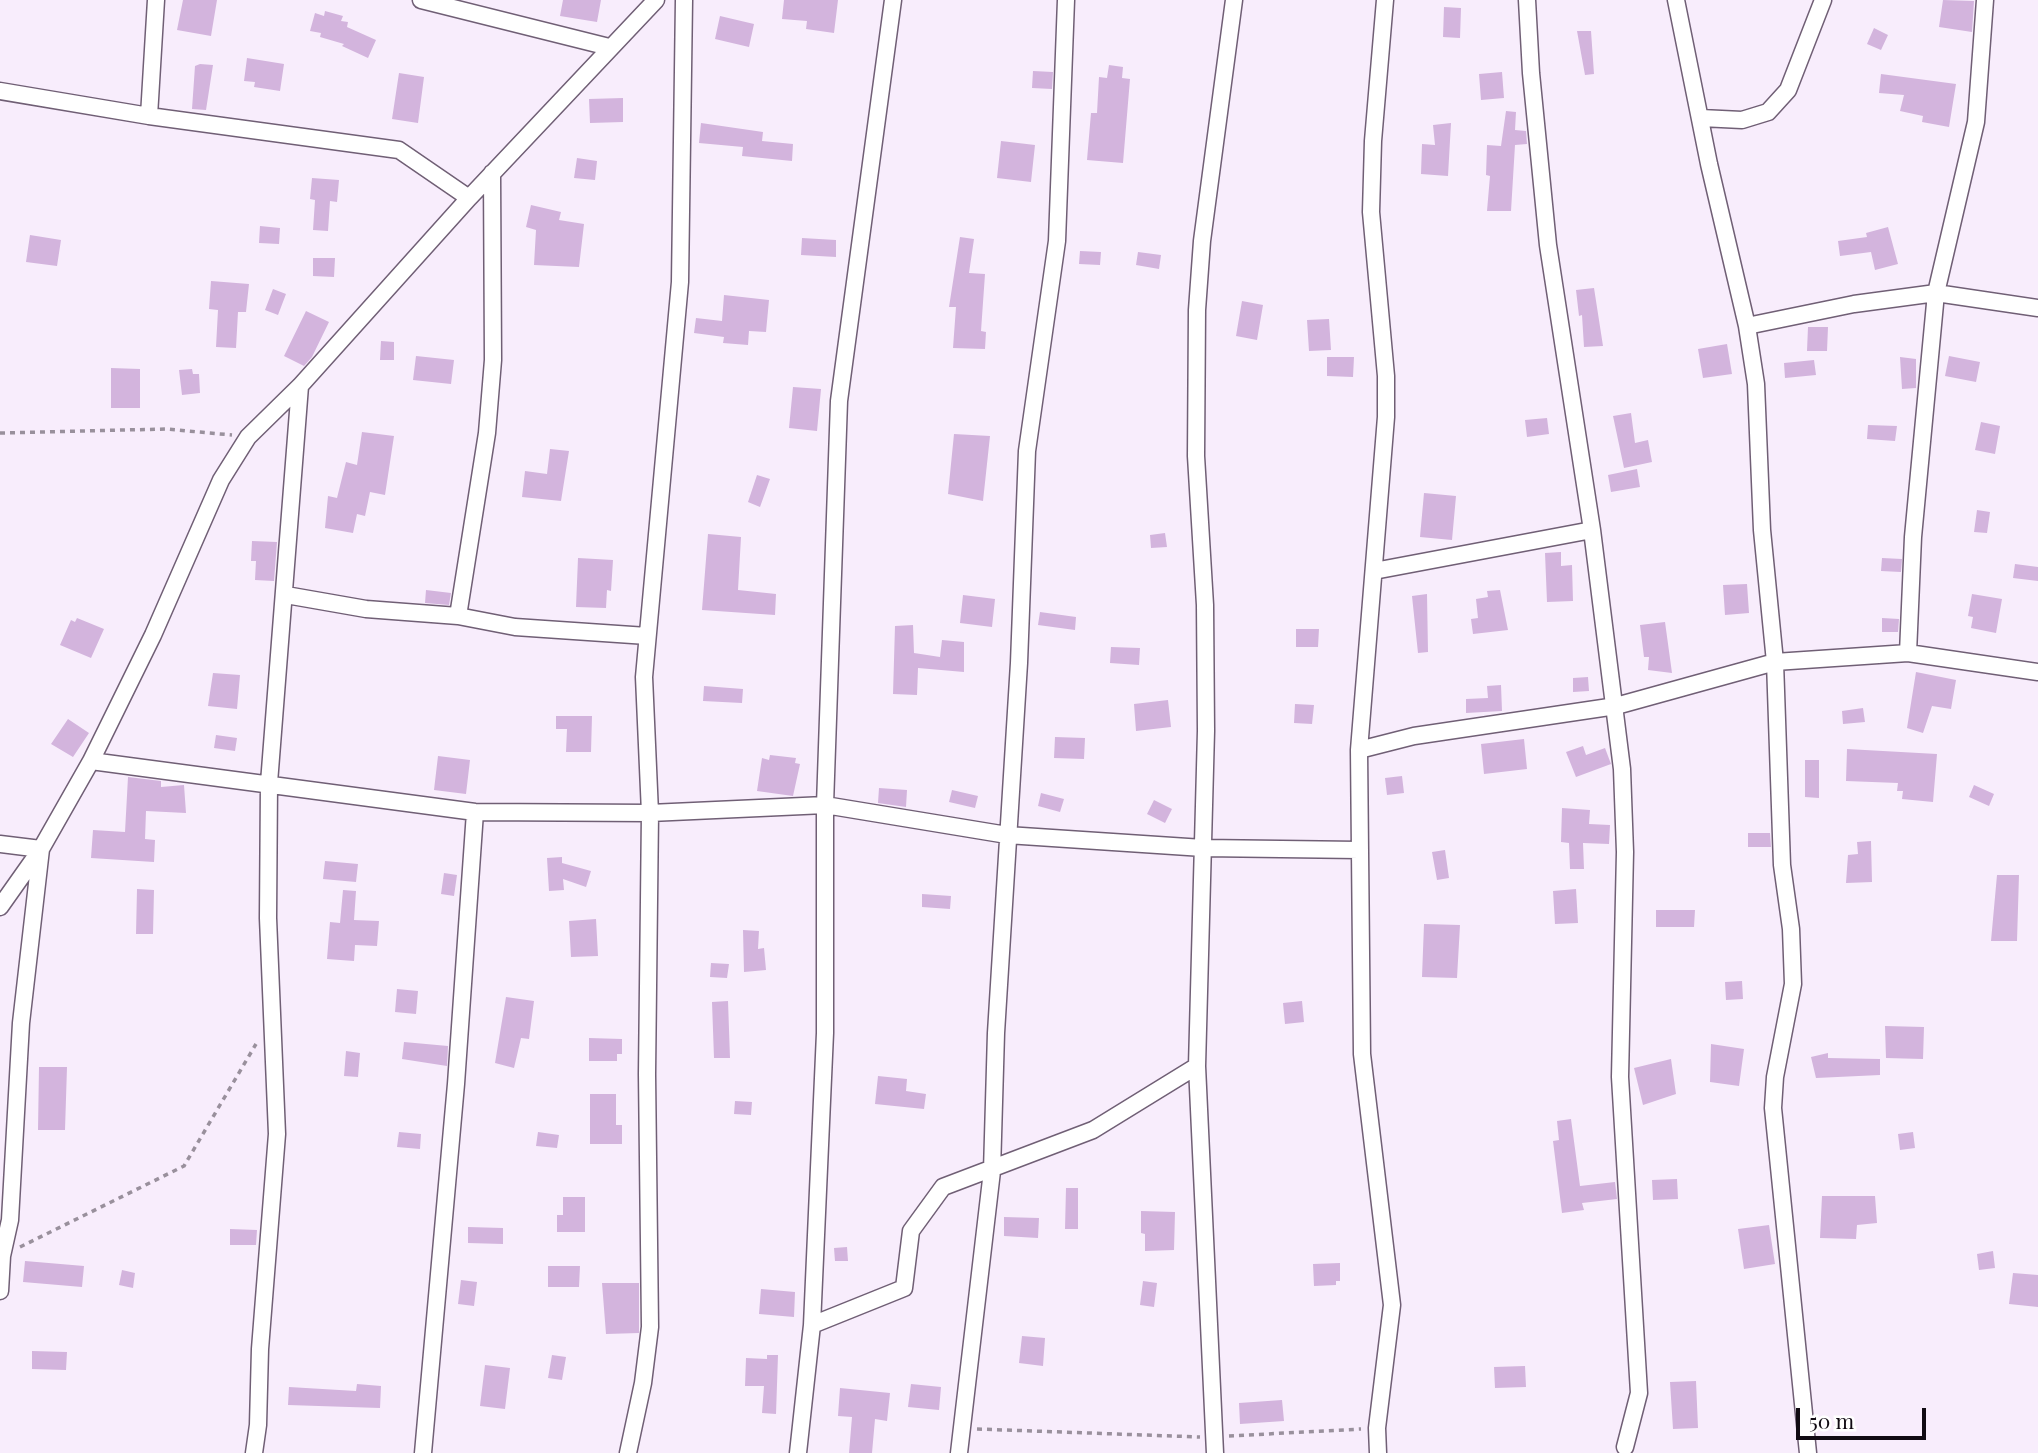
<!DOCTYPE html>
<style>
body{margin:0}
#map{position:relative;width:2038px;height:1453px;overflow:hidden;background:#f8edfc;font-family:"Playfair Display",serif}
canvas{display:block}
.scale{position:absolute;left:1796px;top:1408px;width:130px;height:32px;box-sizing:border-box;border:4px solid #110b13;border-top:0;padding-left:9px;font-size:21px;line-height:24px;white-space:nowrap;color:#110b13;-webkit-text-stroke:5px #fff;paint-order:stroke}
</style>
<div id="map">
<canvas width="2038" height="1453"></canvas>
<div class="scale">50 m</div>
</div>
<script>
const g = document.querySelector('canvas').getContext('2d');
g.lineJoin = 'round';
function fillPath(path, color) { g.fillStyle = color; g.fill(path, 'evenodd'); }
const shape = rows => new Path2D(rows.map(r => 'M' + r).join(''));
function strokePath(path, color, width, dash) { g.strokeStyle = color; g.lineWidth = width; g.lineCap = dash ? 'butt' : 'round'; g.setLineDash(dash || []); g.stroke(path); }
fillPath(shape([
 [183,0,217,0,211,36,177,30],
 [563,0,601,0,597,22,560,16],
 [784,0,838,0,834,33,806,29,807,21,782,19],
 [1943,0,1974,1,1972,32,1939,27],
 [1444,7,1461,8,1460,38,1443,37],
 [325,11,343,16,341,21,348,22,347,27,376,40,368,58,342,46,344,44,320,37,321,33,310,31,315,13,324,16],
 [720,16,754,24,749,47,715,39],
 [1874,28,1888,35,1881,50,1867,44],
 [1577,31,1591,31,1594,74,1585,75],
 [247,58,284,64,280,91,254,87,255,82,244,81],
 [200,64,213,65,206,110,192,109,195,66],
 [1109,65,1123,67,1122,78,1130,79,1123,163,1087,160,1091,113,1097,113,1099,77,1107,78],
 [1033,71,1053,72,1052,89,1032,88],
 [1502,72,1504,98,1481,100,1479,74],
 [399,73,424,77,418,123,392,119],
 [1881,74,1956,84,1949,127,1922,122,1923,116,1900,111,1904,95,1879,93],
 [623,98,623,122,590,123,589,99],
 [1506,111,1516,112,1515,130,1526,131,1527,144,1515,145,1511,211,1487,211,1490,176,1486,175,1487,145,1501,146],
 [701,123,763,132,762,141,793,144,792,161,742,156,743,147,699,143],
 [1451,123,1448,176,1421,174,1422,144,1435,145,1433,125],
 [1001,141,1035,145,1031,182,997,178],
 [577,158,597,161,595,180,574,178],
 [312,178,339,180,337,202,330,201,328,231,313,230,315,200,310,199],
 [531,205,561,212,559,220,584,224,579,267,534,265,536,230,526,227],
 [260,226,280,228,279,244,259,243],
 [1888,227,1898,264,1875,270,1871,252,1840,256,1838,241,1867,237,1866,233],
 [30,235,61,240,57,266,26,262],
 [960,237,974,239,969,273,985,274,981,331,986,332,985,349,953,348,956,307,949,307],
 [802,238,836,240,836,257,801,255],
 [1080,251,1101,252,1100,265,1079,264],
 [1138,252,1161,255,1159,269,1136,265],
 [313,258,335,258,334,277,313,276],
 [211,281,249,284,246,312,238,312,236,348,216,347,218,310,209,309],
 [1594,288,1603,346,1584,347,1582,315,1579,316,1576,290],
 [273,289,286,294,278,315,265,310],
 [724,295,769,300,766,332,749,331,748,345,723,343,724,337,694,333,696,318,722,321],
 [1242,301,1263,305,1257,340,1236,336],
 [306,311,329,322,312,357,304,366,284,356],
 [1329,319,1331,350,1309,351,1307,320],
 [1808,327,1828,327,1827,351,1807,351],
 [381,341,394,342,394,360,380,360],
 [1727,344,1732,374,1703,378,1698,349],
 [416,356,454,360,451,384,413,380],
 [1949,356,1980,362,1976,382,1945,376],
 [1327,357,1354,357,1353,377,1327,376],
 [1900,357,1916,359,1916,388,1902,389],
 [1814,360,1816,375,1785,378,1784,363],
 [111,368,140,369,140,408,111,408],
 [192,369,193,374,199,374,200,393,182,395,179,370],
 [793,387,821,389,817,431,789,428],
 [1631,413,1635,443,1648,440,1652,462,1624,468,1613,416],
 [1547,418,1549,434,1527,437,1525,420],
 [1981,422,2000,426,1995,454,1975,450],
 [1868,425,1897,426,1895,441,1867,439],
 [362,432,394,436,385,495,370,492,365,516,357,514,353,533,325,528,328,496,337,498,346,462,357,465],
 [954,434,990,436,983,501,948,494],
 [550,449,569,451,561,501,522,497,525,471,547,474],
 [1637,469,1640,487,1611,492,1608,475],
 [757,475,770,479,760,507,748,502],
 [1424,493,1456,496,1452,540,1420,537],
 [1977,510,1990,512,1987,533,1974,532],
 [1165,533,1167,547,1151,548,1150,535],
 [708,534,741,537,738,590,776,594,775,615,702,610],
 [252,541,277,542,274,581,255,580,256,561,251,561],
 [1561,552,1561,566,1572,565,1573,601,1547,602,1545,553],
 [578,558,613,560,611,591,607,590,606,608,576,607],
 [1882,558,1902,559,1901,572,1881,571],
 [2015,564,2038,567,2038,581,2013,578],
 [1747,584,1749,613,1725,615,1723,585],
 [426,590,451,593,449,605,425,603],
 [1500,590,1508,630,1473,634,1471,619,1478,618,1476,599,1488,597,1487,591],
 [1427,594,1428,652,1418,653,1412,596],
 [1972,594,2002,599,1996,633,1971,628,1973,617,1968,616],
 [963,595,995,599,992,627,960,623],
 [1040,612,1076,617,1075,630,1038,625],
 [77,618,104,629,91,658,60,645,71,620,75,622],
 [1882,618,1899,619,1898,632,1882,632],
 [1665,622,1672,673,1648,670,1649,657,1644,657,1640,625],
 [913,625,914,653,940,657,942,640,964,642,964,672,918,668,917,695,893,694,895,626],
 [1296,629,1319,629,1318,647,1296,647],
 [1111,647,1140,648,1139,665,1110,663],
 [1916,672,1956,680,1951,709,1932,706,1923,733,1907,728],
 [213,673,240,675,237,709,208,706],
 [1588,677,1589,691,1573,692,1573,678],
 [1501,685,1502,711,1466,713,1466,699,1488,698,1487,686],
 [704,686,743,689,742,703,703,701],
 [1168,700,1171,727,1136,731,1134,704],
 [1295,704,1314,705,1312,724,1294,723],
 [1863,708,1865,722,1843,724,1842,711],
 [556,716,592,716,591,752,566,752,567,729,556,729],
 [68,719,89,733,73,757,51,744],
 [216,735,237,738,235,751,214,748],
 [1055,737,1085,738,1084,759,1054,758],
 [1524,739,1527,769,1484,774,1481,744],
 [1583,746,1586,755,1605,748,1611,764,1576,777,1566,752],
 [1847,749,1937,754,1933,802,1902,799,1903,791,1897,791,1898,783,1846,781],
 [770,755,796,758,795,763,800,764,793,796,757,791,762,758,769,760],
 [438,756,470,760,466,794,434,790],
 [1805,760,1819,760,1819,798,1805,797],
 [1402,776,1404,793,1387,795,1385,778],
 [128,777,161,781,161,787,184,785,186,813,146,811,145,839,155,840,154,862,91,858,93,830,125,832],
 [1974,785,1994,794,1989,806,1969,797],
 [879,788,907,790,906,807,878,803],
 [952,790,978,796,975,808,949,802],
 [1041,793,1064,799,1060,812,1038,806],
 [1154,800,1172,809,1165,823,1147,814],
 [1562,808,1590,810,1589,824,1610,825,1609,844,1583,843,1584,869,1570,869,1569,843,1561,842],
 [1748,833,1770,833,1771,847,1748,847],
 [1871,841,1872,882,1846,883,1848,855,1858,854,1857,842],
 [1445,850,1449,878,1437,880,1432,852],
 [562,857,562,863,591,871,586,887,563,879,564,890,549,891,547,858],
 [325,861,358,864,356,882,323,879],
 [444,873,457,875,454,896,441,894],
 [1997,875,2019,875,2017,941,1991,941],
 [137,889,154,890,153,934,136,934],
 [1576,889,1578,923,1555,924,1553,891],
 [343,890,356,891,354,920,379,921,377,946,355,945,354,961,327,959,330,922,340,923],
 [922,894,951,896,950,909,922,907],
 [1656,910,1695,910,1694,927,1656,927],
 [596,919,598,956,571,957,569,921],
 [1424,924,1460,925,1457,978,1422,977],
 [743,930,759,931,758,949,764,948,766,970,744,972],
 [711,963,729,964,727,978,710,977],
 [1742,981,1743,999,1726,1000,1725,982],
 [397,989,418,991,416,1014,395,1012],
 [506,997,534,1001,529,1039,521,1038,514,1068,495,1063],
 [728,1001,730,1058,714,1058,712,1002],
 [1302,1001,1304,1022,1285,1024,1283,1003],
 [1885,1026,1924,1027,1923,1059,1886,1058],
 [589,1038,622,1039,622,1054,617,1054,617,1061,589,1061],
 [404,1042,448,1046,447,1066,402,1059],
 [1711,1044,1744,1049,1739,1086,1710,1082],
 [346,1051,360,1053,358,1077,344,1076],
 [1828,1053,1828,1058,1880,1059,1880,1075,1816,1078,1811,1057],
 [1671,1059,1676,1094,1643,1105,1634,1068],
 [39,1067,67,1067,65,1130,38,1130],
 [878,1076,907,1079,906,1091,926,1094,924,1109,875,1104],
 [590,1094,616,1094,616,1125,622,1125,622,1144,590,1144],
 [735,1101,752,1102,751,1115,734,1114],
 [1571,1119,1580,1186,1615,1182,1617,1199,1582,1203,1584,1210,1562,1213,1553,1141,1559,1140,1557,1121],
 [399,1132,421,1134,420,1149,397,1147],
 [538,1132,559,1135,557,1148,536,1146],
 [1913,1132,1915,1148,1900,1150,1898,1134],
 [1677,1179,1678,1199,1653,1200,1652,1180],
 [1066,1188,1078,1188,1078,1229,1065,1229],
 [1822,1196,1875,1196,1877,1223,1857,1225,1856,1239,1820,1238],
 [563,1197,585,1197,585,1232,557,1232,557,1215,563,1215],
 [1141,1211,1175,1212,1174,1250,1145,1251,1145,1234,1141,1233],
 [1004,1217,1039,1218,1038,1238,1004,1236],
 [1769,1225,1775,1264,1744,1269,1738,1229],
 [468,1227,503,1228,503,1244,468,1243],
 [230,1229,257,1230,256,1245,230,1245],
 [847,1247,848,1261,835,1261,834,1248],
 [1993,1251,1995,1268,1979,1270,1977,1254],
 [25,1261,84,1266,82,1287,23,1282],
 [1340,1263,1340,1281,1336,1281,1336,1285,1314,1286,1313,1264],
 [548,1266,580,1266,579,1287,548,1287],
 [122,1270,135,1273,133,1288,119,1285],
 [2013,1273,2038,1275,2038,1307,2009,1304],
 [461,1280,477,1282,474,1306,458,1304],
 [1143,1281,1157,1283,1154,1307,1140,1305],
 [602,1283,639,1283,639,1333,606,1334],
 [761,1289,795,1292,794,1317,759,1314],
 [1022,1336,1045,1338,1043,1366,1019,1363],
 [32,1351,67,1352,66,1370,32,1369],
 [552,1355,566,1357,562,1380,548,1378],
 [767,1355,778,1355,776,1414,762,1413,764,1386,745,1386,746,1358,767,1359],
 [485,1365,510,1368,505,1409,480,1406],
 [1525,1366,1526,1387,1495,1388,1494,1367],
 [1696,1381,1698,1428,1673,1429,1670,1382],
 [357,1384,381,1386,380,1408,288,1405,289,1387,356,1391],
 [911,1384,941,1387,939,1410,908,1407],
 [840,1388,890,1393,887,1421,875,1419,872,1453,849,1453,852,1417,838,1416],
 [1282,1400,1284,1421,1240,1424,1239,1403]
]), '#d3b4dd');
const street = shape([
 [156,0,149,116,399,150,469,198],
 [421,0,609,47],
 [1385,0,1373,141,1371,212,1386,376,1386,417,1359,750,1414,736,1616,706,1775,662,1908,653,2038,672],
 [1527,0,1531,73,1548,245,1592,530,1622,769,1625,852,1620,1077,1639,1393,1625,1447],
 [1676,0,1709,164,1747,326,1756,384,1762,530,1775,662,1782,865,1791,929,1793,984,1775,1077,1773,1108,1808,1453],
 [0,91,149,116],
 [1701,118,1742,120,1768,112,1788,90,1823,0],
 [1747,326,1854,304,1936,293,2038,308],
 [1374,571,1592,530],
 [286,595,366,609,458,616,515,627,647,636],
 [458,616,487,433,493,360,492,173],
 [1908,653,1913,537,1936,293,1976,122,1985,0],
 [1359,750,1362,1054,1392,1305,1377,1428,1378,1453],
 [91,761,475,812,650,813,825,805,1007,835,1203,848,1359,850],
 [0,844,41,849,21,1023,10,1220,2,1256,0,1291],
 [0,907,41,849,91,761,153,635,221,480,248,437,300,386,469,198,656,0],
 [812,1325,904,1288,911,1231,943,1187,1093,1130,1197,1066],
 [254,1453,258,1425,260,1349,277,1134,268,918,269,783,300,386],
 [423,1453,456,1084,475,812],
 [628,1453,643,1383,650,1327,647,1074,650,813,644,677,680,282,684,0],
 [798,1453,812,1325,825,1033,825,805,839,401,893,0],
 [959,1453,992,1171,996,1033,1019,663,1027,451,1057,241,1066,0],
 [1215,1453,1197,1066,1206,731,1205,605,1196,456,1197,310,1202,241,1234,0]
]);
strokePath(street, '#705f75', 19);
strokePath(shape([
 [0,433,166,429,232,435],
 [20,1247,184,1166,256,1044],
 [977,1429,1200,1437],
 [1229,1436,1361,1429]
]), '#99909c', 3.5, [5, 5]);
strokePath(street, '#fff', 16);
</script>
